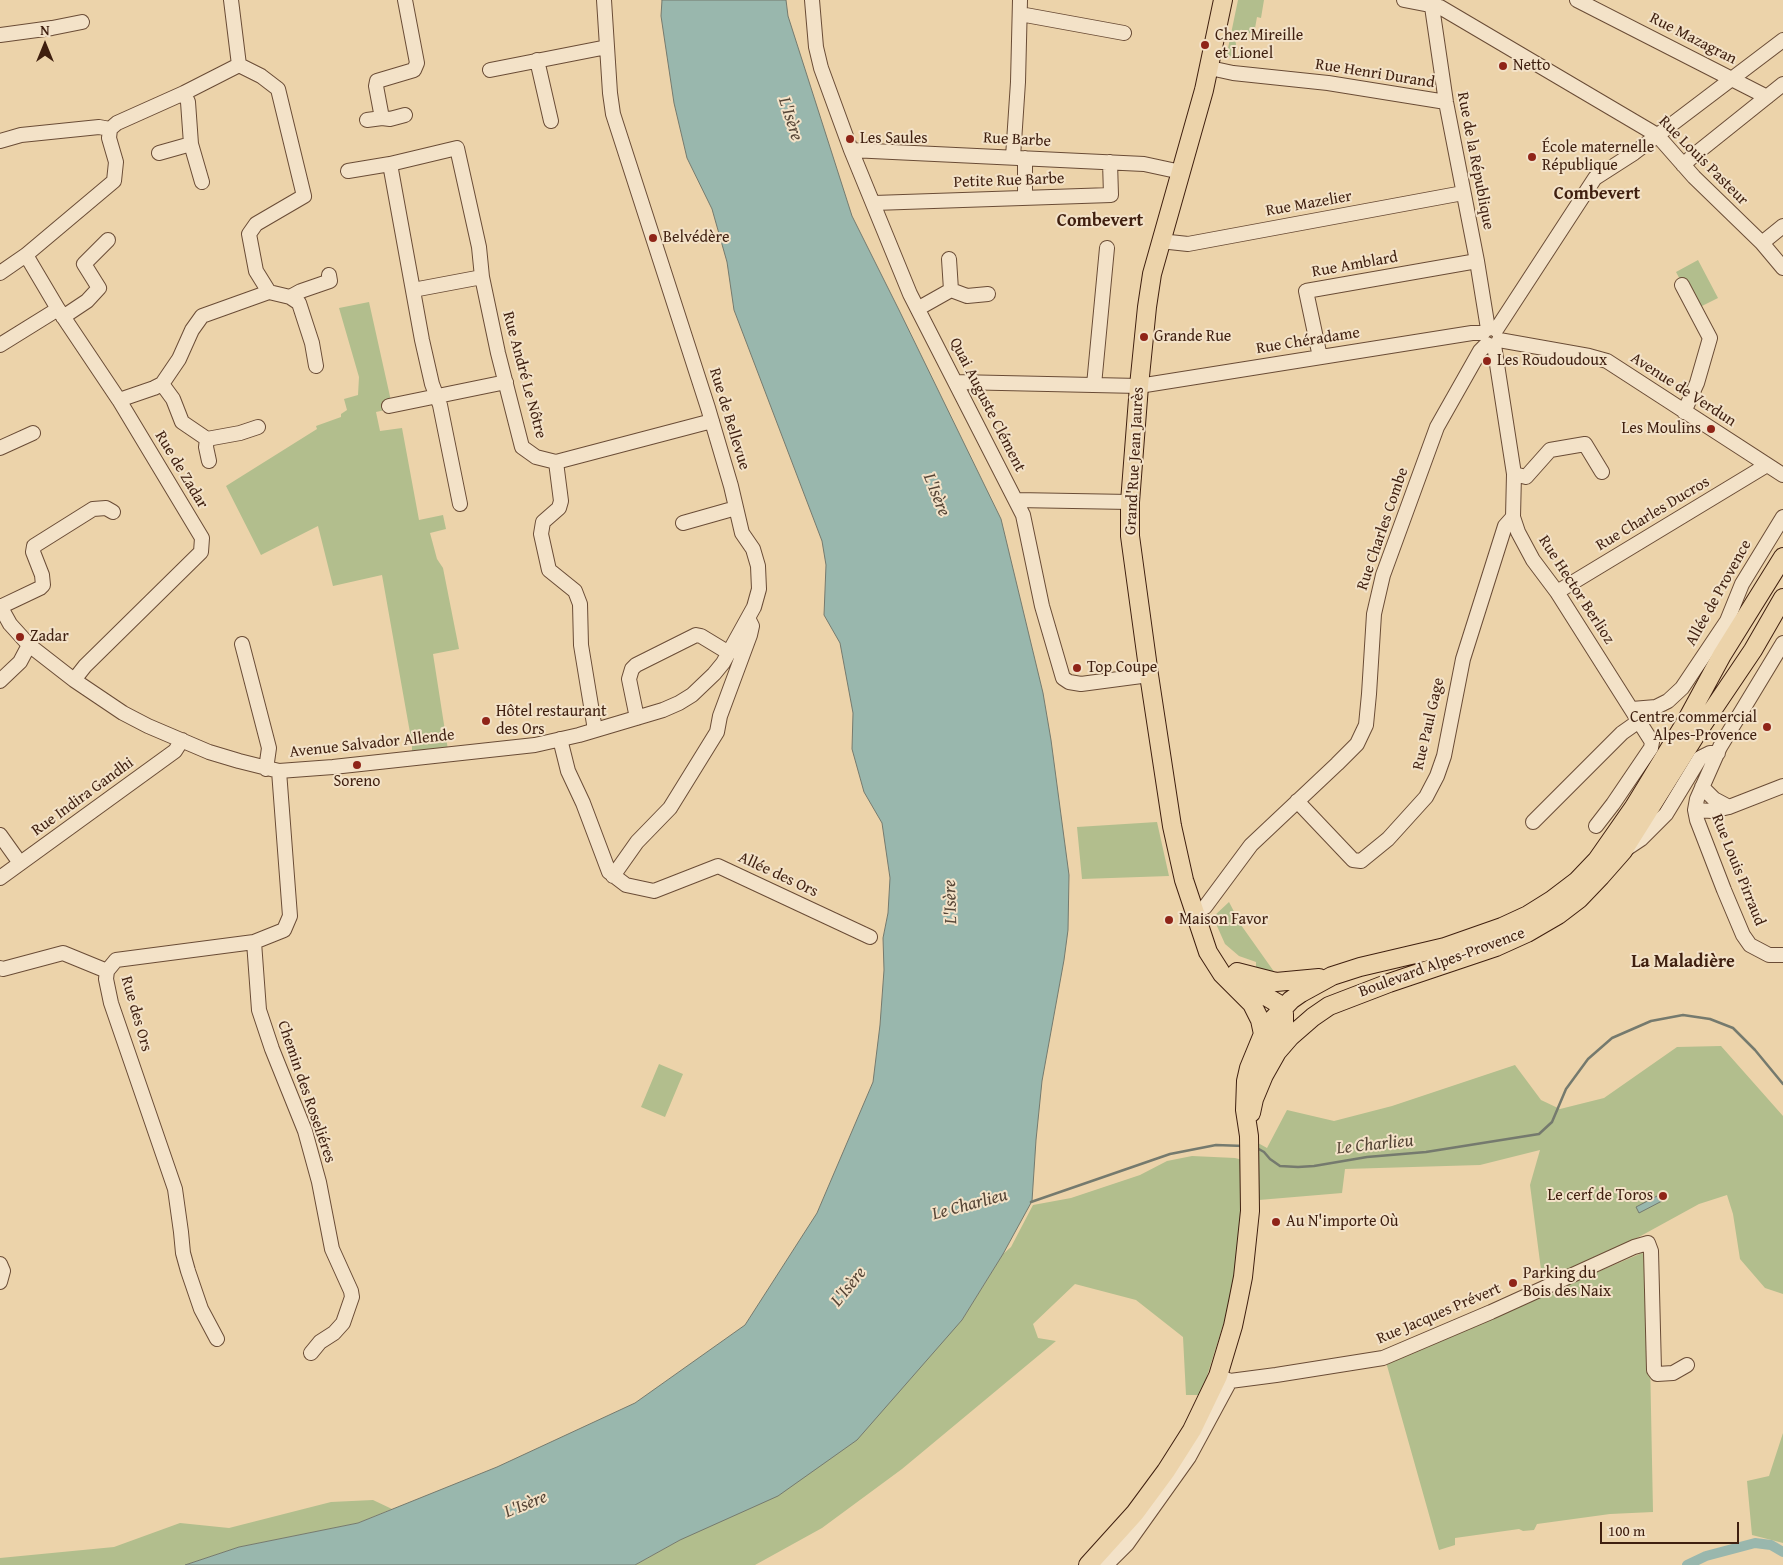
<!DOCTYPE html>
<meta charset="utf-8">
<style>
body{margin:0}
#map{position:relative;width:1783px;height:1565px;overflow:hidden;background:#ecd3aa;font-family:"Gentium Book Plus",serif}
canvas{display:block}
.north{position:absolute;left:20px;top:20px;width:50px;height:50px;-webkit-text-stroke:4px #f3e2c8;paint-order:stroke;rotate:0deg;font-size:14px;font-weight:700;line-height:20px;text-align:center;color:#3f1f0f}
.north::after{content:'';display:block;margin:auto;width:18px;height:22px;background:#3f1f0f;clip-path:polygon(50% 0,100% 100%,50% 72%,0 100%)}
.scale{position:absolute;left:1600px;top:1522px;width:139px;height:22px;box-sizing:border-box;border:2px solid #3f1f0f;border-top:0;padding-left:6px;font-size:15px;line-height:18px;white-space:nowrap;color:#3f1f0f;-webkit-text-stroke:4px #f3e2c8;paint-order:stroke}
</style>
<div id="map">
<canvas width="1783" height="1565"></canvas>
<div class="north">N</div>
<div class="scale">100 m</div>
</div>
<script>
const g = document.querySelector('canvas').getContext('2d');
g.lineJoin = 'round';
function fillPath(path, color) { g.fillStyle = color; g.fill(path, 'evenodd'); }
const shape = rows => new Path2D(rows.map(r => 'M' + r).join(''));
function strokePath(path, color, width, dash) { g.strokeStyle = color; g.lineWidth = width; g.lineCap = dash ? 'butt' : 'round'; g.setLineDash(dash || []); g.stroke(path); }
function write(font, color, halo, rows, align = 'center') {
  g.font = font + ' "Gentium Book Plus",serif'; g.lineWidth = 4; g.setLineDash([]); g.textBaseline = 'middle'; g.strokeStyle = halo; g.fillStyle = color; for (const [text, x, y, turn = 0] of rows) {
    g.save(); g.translate(x, y); g.rotate((+turn || 0) * Math.PI / 180); g.textAlign = isNaN(turn) ? turn : align; if (halo) g.strokeText(text, 0, 0); g.fillText(text, 0, 0); g.restore();
  }
}
fillPath(shape([
 [1238,0,1264,0,1261,18,1257,17,1254,34,1237,31,1235,40,1236,44,1235,58,1228,57,1223,55,1221,52,1227,53],
 [1698,260,1718,298,1696,309,1676,272],
 [369,302,391,401,385,410,376,412,380,431,402,428,419,520,443,515,446,529,430,533,437,559,443,568,459,649,433,654,448,750,412,754,412,744,382,575,333,586,318,526,261,555,226,486,317,429,316,426,341,417,341,414,347,410,344,399,358,395,359,377,339,308],
 [1157,822,1169,876,1082,879,1077,827],
 [1229,902,1241,925,1275,973,1256,972,1256,962,1239,956,1225,944,1213,917],
 [1721,1046,1783,1116,1783,1294,1765,1288,1740,1259,1733,1214,1727,1195,1699,1204,1606,1255,1543,1285,1530,1185,1540,1150,1480,1165,1345,1169,1342,1193,1247,1201,1236,1254,1239,1256,1231,1300,1201,1395,1186,1395,1183,1337,1136,1300,1075,1284,1033,1324,1038,1338,1056,1341,902,1469,822,1528,755,1565,635,1565,680,1540,962,1320,1003,1254,1011,1247,1033,1205,1071,1198,1140,1175,1167,1161,1192,1156,1235,1158,1259,1164,1258,1143,1267,1148,1287,1110,1334,1121,1392,1106,1515,1065,1541,1100,1560,1109,1604,1098,1677,1047],
 [659,1064,683,1074,665,1117,641,1107],
 [1642,1253,1648,1256,1653,1512,1610,1514,1537,1524,1534,1530,1523,1531,1519,1529,1455,1538,1455,1545,1439,1550,1386,1362],
 [1783,1433,1783,1543,1752,1535,1747,1481,1769,1476],
 [373,1500,392,1509,358,1523,239,1547,185,1565,0,1565,0,1558,114,1547,180,1523,229,1528,331,1502]
]), '#b2be8d');
const water = shape([
 [662,0,786,0,788,16,852,216,899,310,1001,519,1043,693,1051,740,1069,875,1068,930,1064,960,1042,1081,1036,1140,1032,1201,1003,1254,962,1320,857,1440,778,1496,680,1540,635,1565,185,1565,239,1547,358,1523,497,1467,635,1403,745,1325,817,1213,873,1082,880,1025,884,970,883,938,888,913,890,878,882,823,864,792,852,749,853,713,840,643,824,615,826,565,822,541,734,310,727,262,712,209,687,158,674,103,661,16,662,0],
 [1659,1195,1662,1201,1639,1213,1636,1207,1659,1195]
]);
fillPath(water, '#99b7ad');
strokePath(water, '#757a6e', 1);
strokePath(shape([
 [1257,1148,1264,1152,1270,1159,1280,1166,1298,1167,1314,1166,1367,1157,1426,1152,1539,1134,1552,1122,1566,1089,1588,1059,1612,1038,1651,1021,1683,1015,1710,1019,1733,1028,1755,1050,1783,1084],
 [1031,1202,1170,1154,1216,1145,1244,1146]
]), '#757a6e', 2.5);
strokePath(shape([
 [1687,1565,1706,1556,1755,1543,1771,1545,1783,1552]
]), '#99b7ad', 10);
const minor = shape([
 [231,0,239,65],
 [812,0,816,47,821,68,851,150,910,294,1023,515,1042,606,1063,678,1069,682,1081,684,1149,675],
 [1404,0,1440,7,1657,135,1694,177,1762,243,1783,268],
 [1431,0,1446,102,1477,261,1488,329],
 [1577,0,1767,97],
 [1020,14,1124,33],
 [0,35,52,28,82,22],
 [537,60,551,121],
 [239,65,261,76,278,89,304,196,256,224,249,234,256,271,269,292],
 [1210,68,1233,73,1328,83,1446,102],
 [490,70,607,47],
 [184,93,188,102,191,144,202,182],
 [382,118,390,119,405,115],
 [367,120,382,118,376,86,377,81,414,70,417,63,405,0],
 [0,141,21,135,99,127,110,129],
 [851,150,1144,164,1181,172],
 [159,153,191,144],
 [1013,157,1018,82,1020,0],
 [390,164,422,340,432,384,440,405,460,504],
 [1683,165,1693,156,1783,84],
 [348,171,390,164,457,148,479,247,482,277,498,353,522,447,536,457,556,462,712,421],
 [1025,198,1025,158],
 [874,203,1111,195,1110,162],
 [1160,241,1188,244,1463,193],
 [1762,243,1783,226],
 [26,255,58,309,119,400,202,538,201,552,85,666,74,680],
 [0,273,26,255,114,181,116,162,109,138,110,129,117,123,184,93,239,65],
 [1682,285,1710,338,1697,383,1684,412],
 [413,290,482,277],
 [951,290,967,296,988,294],
 [269,292,290,297,299,303,312,343,316,366],
 [290,297,301,291,330,281,329,275],
 [919,308,951,290,949,259],
 [63,317,87,301,99,288,84,264,108,240],
 [1496,330,1595,178,1634,153,1783,40],
 [1499,340,1589,356,1607,361,1783,475],
 [0,345,58,309],
 [1494,345,1514,474,1513,517,1518,532,1533,560,1557,592,1652,742,1651,748,1613,804,1596,826],
 [1320,357,1306,291,1477,261],
 [956,382,1139,386,1472,333,1483,333],
 [162,384,173,399,182,422,207,439,240,433,258,427],
 [1094,385,1107,248],
 [119,400,154,388,162,384,179,359,192,330,202,316,269,292],
 [389,406,506,382],
 [207,439,206,447,209,461],
 [0,448,33,433],
 [556,462,561,501,559,508,543,522,541,534,549,570,575,591,580,604,581,645,595,730],
 [1514,474,1526,477,1550,450,1585,444,1602,472],
 [1016,500,1130,502],
 [683,523,736,508],
 [1557,592,1767,465],
 [0,606,10,624,29,645,74,680,123,713,148,726,209,752,239,761,279,771,333,767,535,745,579,735,663,710,679,703,692,695,714,674,723,663,754,607,759,589,758,566,753,549,742,533,731,486,708,408,613,114,610,93,604,0],
 [0,607,40,588,43,585,42,575,33,552,34,546,93,509,106,508,113,512],
 [1783,643,1720,747,1697,799,1695,810,1697,820,1724,890,1743,935,1750,945,1769,955,1783,955],
 [242,644,269,748,266,769],
 [0,681,20,662,29,645],
 [1632,709,1656,707,1668,701,1682,688,1727,621,1742,584,1783,517],
 [637,718,629,679,632,669,636,665,696,635,701,636,729,653],
 [560,739,568,771,583,803,609,872,626,885,654,891,718,866,870,937],
 [1702,787,1714,799,1729,807],
 [1297,801,1353,860,1361,861,1388,839,1426,797,1437,776,1444,756,1463,659,1505,526,1513,517],
 [1695,810,1712,811,1729,807,1783,786],
 [1533,822,1622,733,1639,721],
 [0,835,20,863],
 [1626,849,1641,839,1666,814,1700,758,1710,753,1718,753],
 [613,876,637,842,670,808,717,732,720,716,750,635,752,626,749,620],
 [0,878,175,751,182,740],
 [1195,912,1205,907,1251,845,1337,764,1357,744,1366,725,1369,694,1374,614,1383,575,1437,427,1480,351,1487,344],
 [254,942,259,1010,272,1049,305,1131,319,1182,332,1249,351,1291,352,1297,343,1323,334,1333,320,1342,311,1353],
 [0,968,3,969,63,953,107,971],
 [0,1264,3,1271,0,1282],
 [217,1339,201,1309,188,1271,183,1253,181,1232,175,1189,111,1003,106,979,107,971,116,960,254,942,284,930,290,916,279,771],
 [1218,1376,1230,1381,1276,1375,1383,1358,1491,1312,1634,1247,1648,1243,1651,1251,1654,1370,1657,1374,1673,1373,1687,1365],
 [1106,1565,1127,1544,1189,1457,1230,1381]
]);
const major = shape([
 [1223,0,1204,90,1152,274,1147,307,1139,386,1130,502,1130,536,1149,675,1172,826,1184,880,1208,952,1222,974,1252,1004,1260,1020,1263,1034],
 [1237,972,1276,982,1319,978],
 [1236,975,1247,985,1277,1003,1284,1014,1284,1029,1279,1039,1267,1055,1264,1075,1254,1099,1251,1113],
 [1264,1075,1277,1052,1290,1037,1313,1017,1329,1006,1389,983,1496,947,1527,933,1558,915,1579,899,1601,876,1623,851,1697,733,1753,650,1783,598],
 [1088,1565,1135,1513,1166,1471,1192,1430,1218,1376,1233,1326,1238,1302,1243,1277,1250,1211,1249,1136,1245,1110,1246,1081,1249,1068,1263,1034,1273,1019,1291,1000,1301,993,1332,976,1360,967,1445,947,1502,927,1528,915,1552,900,1577,881,1597,860,1634,807,1684,725,1722,655,1783,557]
]);
strokePath(minor, '#6a4c36', 16);
strokePath(major, '#3f1f0f', 20);
strokePath(minor, '#f3e2c8', 14);
strokePath(major, '#ecd3aa', 18);
for (const [x, y, r, color] of [
 [1205,45,5,"#8f2418"],
 [1503,66,5,"#8f2418"],
 [850,139,5,"#8f2418"],
 [1532,157,5,"#8f2418"],
 [653,238,5,"#8f2418"],
 [1144,337,5,"#8f2418"],
 [1487,361,5,"#8f2418"],
 [1711,429,5,"#8f2418"],
 [20,637,5,"#8f2418"],
 [1077,668,5,"#8f2418"],
 [486,721,5,"#8f2418"],
 [1767,727,5,"#8f2418"],
 [357,765,5,"#8f2418"],
 [1169,920,5,"#8f2418"],
 [1663,1196,5,"#8f2418"],
 [1276,1222,5,"#8f2418"],
 [1513,1283,5,"#8f2418"]
]) { const dot = new Path2D(); dot.arc(x, y, r, 0, 2 * Math.PI); g.fillStyle = color; g.fill(dot); strokePath(dot, '#f3e2c8', 2); }
write('16px', '#3f1f0f', '#f3e2c8', [
 ["Chez Mireille",1215,36],
 ["et Lionel",1215,54],
 ["Netto",1513,66],
 ["Les Saules",860,139],
 ["École maternelle",1542,148],
 ["République",1542,166],
 ["Belvédère",663,238],
 ["Grande Rue",1154,337],
 ["Les Roudoudoux",1497,361],
 ["Les Moulins",1701,429,"right"],
 ["Zadar",30,637],
 ["Top Coupe",1087,668],
 ["Hôtel restaurant",496,712],
 ["des Ors",496,730],
 ["Centre commercial",1757,718,"right"],
 ["Alpes-Provence",1757,736,"right"],
 ["Soreno",357,782,"center"],
 ["Maison Favor",1179,920],
 ["Le cerf de Toros",1653,1196,"right"],
 ["Au N'importe Où",1286,1222],
 ["Parking du",1523,1274],
 ["Bois des Naix",1523,1292]
], 'left');
write('16px', '#3f1f0f', '#f3e2c8', [
 ["Rue Mazagran",1693,39,27],
 ["Rue Henri Durand",1375,74,9],
 ["Rue Barbe",1017,140,3],
 ["Rue de la République",1475,161,79],
 ["Rue Louis Pasteur",1703,161,45],
 ["Petite Rue Barbe",1009,181,-2],
 ["Rue Mazelier",1309,204,-10],
 ["Rue Amblard",1355,265,-10],
 ["Rue Chéradame",1308,341,-9],
 ["Rue André Le Nôtre",524,375,75],
 ["Avenue de Verdun",1683,390,33],
 ["Quai Auguste Clément",987,405,63],
 ["Rue de Bellevue",729,419,73],
 ["Grand'Rue Jean Jaurès",1135,461,-87],
 ["Rue de Zadar",181,470,59],
 ["Rue Charles Ducros",1653,514,-31],
 ["Rue Charles Combe",1383,529,-71],
 ["Rue Hector Berlioz",1576,590,57],
 ["Allée de Provence",1719,593,-61],
 ["Rue Paul Gage",1429,724,-77],
 ["Avenue Salvador Allende",372,744,-6],
 ["Rue Indira Gandhi",83,797,-36],
 ["Rue Louis Pirraud",1738,870,68],
 ["Allée des Ors",778,875,25],
 ["Boulevard Alpes-Provence",1442,963,-20],
 ["Rue des Ors",136,1014,74],
 ["Chemin des Roseliéres",306,1092,71],
 ["Rue Jacques Prévert",1439,1314,-23]
]);
write('italic 18px', '#564536', '#f3e2c8', [
 ["L'Isère",790,119,72],
 ["L'Isère",936,495,68],
 ["L'Isère",951,902,-92],
 ["Le Charlieu",1375,1145,-6],
 ["Le Charlieu",970,1205,-15],
 ["L'Isère",849,1287,-51],
 ["L'Isère",526,1505,-22]
]);
write('bold 18px', '#3f1f0f', '#f3e2c8', [
 ["Combevert",1597,194],
 ["Combevert",1100,221],
 ["La Maladière",1683,962]
]);
</script>
